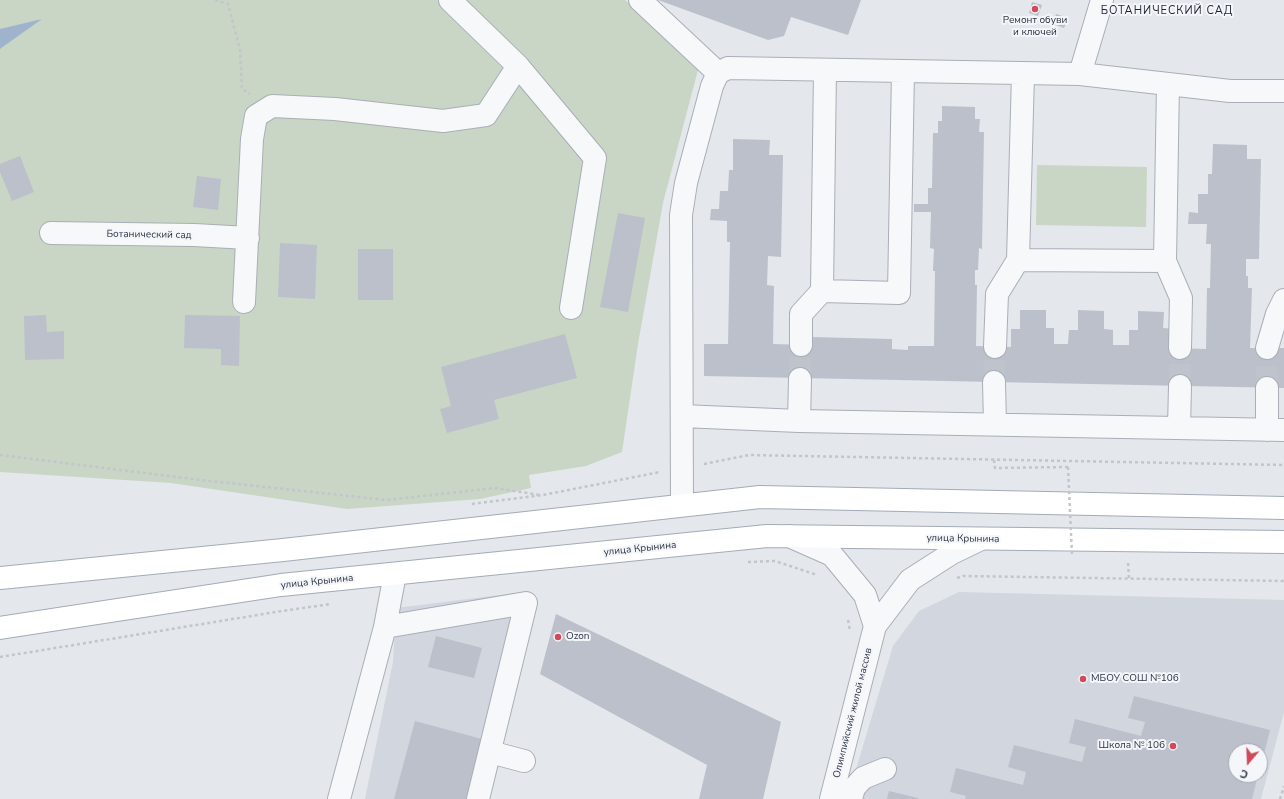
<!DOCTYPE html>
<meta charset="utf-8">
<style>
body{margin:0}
#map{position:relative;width:1284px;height:799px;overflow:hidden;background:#e4e7ec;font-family:"Nunito Sans",sans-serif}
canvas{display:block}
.north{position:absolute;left:1228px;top:743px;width:40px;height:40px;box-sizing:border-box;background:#f4f6f9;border:1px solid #a4a8b1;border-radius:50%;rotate:199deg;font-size:11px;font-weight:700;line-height:16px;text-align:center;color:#2b3445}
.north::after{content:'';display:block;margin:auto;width:14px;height:18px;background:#d1495b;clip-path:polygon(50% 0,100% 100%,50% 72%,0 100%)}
</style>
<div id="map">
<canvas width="1284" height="799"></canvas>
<div class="north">С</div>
</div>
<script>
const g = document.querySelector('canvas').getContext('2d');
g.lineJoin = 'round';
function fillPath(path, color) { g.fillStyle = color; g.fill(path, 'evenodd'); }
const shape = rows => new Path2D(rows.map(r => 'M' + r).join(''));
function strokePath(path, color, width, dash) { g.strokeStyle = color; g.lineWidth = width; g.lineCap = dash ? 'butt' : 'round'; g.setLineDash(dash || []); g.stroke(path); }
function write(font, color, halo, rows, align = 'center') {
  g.font = font + ' "Nunito Sans",sans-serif'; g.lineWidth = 4; g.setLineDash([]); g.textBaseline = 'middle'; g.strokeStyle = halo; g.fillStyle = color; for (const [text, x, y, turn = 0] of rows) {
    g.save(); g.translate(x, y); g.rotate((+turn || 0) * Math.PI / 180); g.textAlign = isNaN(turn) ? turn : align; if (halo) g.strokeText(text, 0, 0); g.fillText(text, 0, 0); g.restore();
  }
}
fillPath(shape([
 [524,592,472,799,365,799,393,662,396,608],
 [959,592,1284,600,1284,712,1261,799,847,799,893,646,919,611],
 [1236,751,1260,751,1260,775,1236,775]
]), '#d2d6de');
fillPath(shape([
 [0,0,625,0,699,66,663,203,638,344,622,452,586,466,529,475,531,488,480,499,347,509,171,483,0,472],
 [1037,165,1147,167,1146,227,1036,225]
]), '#c9d6c5');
fillPath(shape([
 [42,19,4,46,0,49,0,29]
]), '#9fb4cc');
fillPath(shape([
 [658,0,861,0,848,35,791,17,784,36,768,40],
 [1032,2,1042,5,1038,16,1029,13],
 [1056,14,1068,18,1064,28,1053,24],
 [942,106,975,107,975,119,980,119,979,132,984,132,982,249,979,248,978,270,975,270,975,285,977,285,976,346,1011,347,1011,329,1020,329,1020,310,1046,310,1046,328,1054,328,1054,344,1068,344,1069,330,1078,330,1078,310,1104,311,1104,329,1113,330,1113,345,1129,345,1129,330,1138,330,1138,311,1164,312,1163,328,1174,329,1173,348,1206,349,1207,288,1210,288,1211,244,1206,244,1207,224,1188,224,1189,212,1198,213,1198,194,1208,194,1208,174,1212,174,1213,144,1247,145,1247,159,1261,159,1259,259,1246,259,1246,276,1248,276,1248,288,1252,288,1250,348,1284,348,1284,388,704,376,704,344,728,344,730,242,727,242,727,221,710,220,711,209,719,209,720,191,728,191,729,170,733,170,733,139,770,140,769,155,783,155,781,257,768,256,767,285,774,286,773,344,809,345,810,337,892,339,892,349,908,350,908,346,934,346,935,271,933,271,934,249,930,248,931,212,914,212,914,204,928,204,928,188,932,188,933,133,938,133,938,121,942,121],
 [20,156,34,192,12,201,0,172,0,164],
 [197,176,221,179,218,210,193,207],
 [618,213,645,218,628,312,600,307],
 [280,243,317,245,315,299,278,297],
 [358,249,393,249,393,300,358,300],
 [46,315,47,332,64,331,64,359,25,360,24,316],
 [185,315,240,316,239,366,221,365,221,349,184,348],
 [565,334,577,378,494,400,499,419,447,433,440,409,451,406,441,367],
 [556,614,781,722,763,799,699,799,707,765,540,674],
 [436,636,482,648,474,678,428,667],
 [1134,696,1270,730,1261,766,1260,751,1236,751,1236,775,1258,775,1252,799,965,799,966,796,950,792,956,768,1023,785,1026,772,1008,767,1014,745,1082,762,1086,747,1069,743,1075,719,1141,736,1145,722,1128,718],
 [415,721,482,739,466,799,394,799],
 [889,791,918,798,918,799,887,799]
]), '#bbc0ca');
strokePath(shape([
 [800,379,801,345],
 [994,382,995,347],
 [1180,386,1180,348],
 [1267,388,1267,348]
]), '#bfc3cb', 22, [22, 11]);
const minor = shape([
 [450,0,518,66,595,158,571,308],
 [640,0,718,73],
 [1080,74,1102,0],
 [1168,84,1165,261,1181,298,1180,348],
 [51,233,194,235,248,238],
 [1018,260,1165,261],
 [822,291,899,293,903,71],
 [244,302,252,139,256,116,272,106,335,109,443,121,486,115,518,66],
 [801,345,801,314,822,291,825,70],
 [995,347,997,294,1018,260,1023,73],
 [1267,348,1277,314,1284,300],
 [994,382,995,424],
 [1267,388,1267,430],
 [682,416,799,421,1284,430],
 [799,421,800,379],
 [1179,428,1180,386],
 [682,505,681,215,686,183,712,86,718,73,728,68,1080,74,1230,91,1284,91],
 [789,536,832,555,865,595,875,626],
 [385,627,526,603,478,799],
 [490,752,524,761],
 [339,799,385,627,395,574],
 [831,799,875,626,910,580,952,553,981,539],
 [851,799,854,788,863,778,885,769]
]);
const major = shape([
 [0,578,283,550,760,497,1284,508],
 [0,628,281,585,767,536,1284,542]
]);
strokePath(minor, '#a9aeb7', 24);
strokePath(major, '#a3abb8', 24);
strokePath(shape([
 [215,0,228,4,240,50,242,89,250,94],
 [0,455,201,480,386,500,495,488,540,495],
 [994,460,995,468,1068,467],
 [704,464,749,455,1284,465],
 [472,504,543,495,660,472],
 [748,562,775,561,817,575],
 [1128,563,1129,579],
 [957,578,963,576,1284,581],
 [848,620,850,631],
 [0,657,282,611,331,604],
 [1280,799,1284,786]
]), '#c2c5cb', 2.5, [3, 3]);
strokePath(minor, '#f7f8fa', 22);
strokePath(major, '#fff', 22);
strokePath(shape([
 [1068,467,1072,555]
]), '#c2c5cb', 2.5, [3, 3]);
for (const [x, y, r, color] of [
 [1035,9,4,"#d1495b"],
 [558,637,4,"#d1495b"],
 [1083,679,4,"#d1495b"],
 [1173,746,4,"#d1495b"]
]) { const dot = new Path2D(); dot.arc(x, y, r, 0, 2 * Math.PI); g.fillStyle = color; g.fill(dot); strokePath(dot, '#f4f6f9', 1.5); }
write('10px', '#2b3445', '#f4f6f9', [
 ["Ремонт обуви",1035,21,"center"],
 ["и ключей",1035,33,"center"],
 ["Ozon",566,637],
 ["МБОУ СОШ №106",1091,679],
 ["Школа № 106",1165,746,"right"]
], 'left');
write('10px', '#2b3445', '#f4f6f9', [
 ["Ботанический сад",149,235,1],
 ["улица Крынина",963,539,1],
 ["улица Крынина",640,549,-6],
 ["улица Крынина",317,582,-6],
 ["Олимпийский жилой массив",853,713,-76]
]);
g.letterSpacing = '1px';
write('11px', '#1d2536', '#f4f6f9', [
 ["БОТАНИЧЕСКИЙ САД",1167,11]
]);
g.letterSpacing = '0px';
</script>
